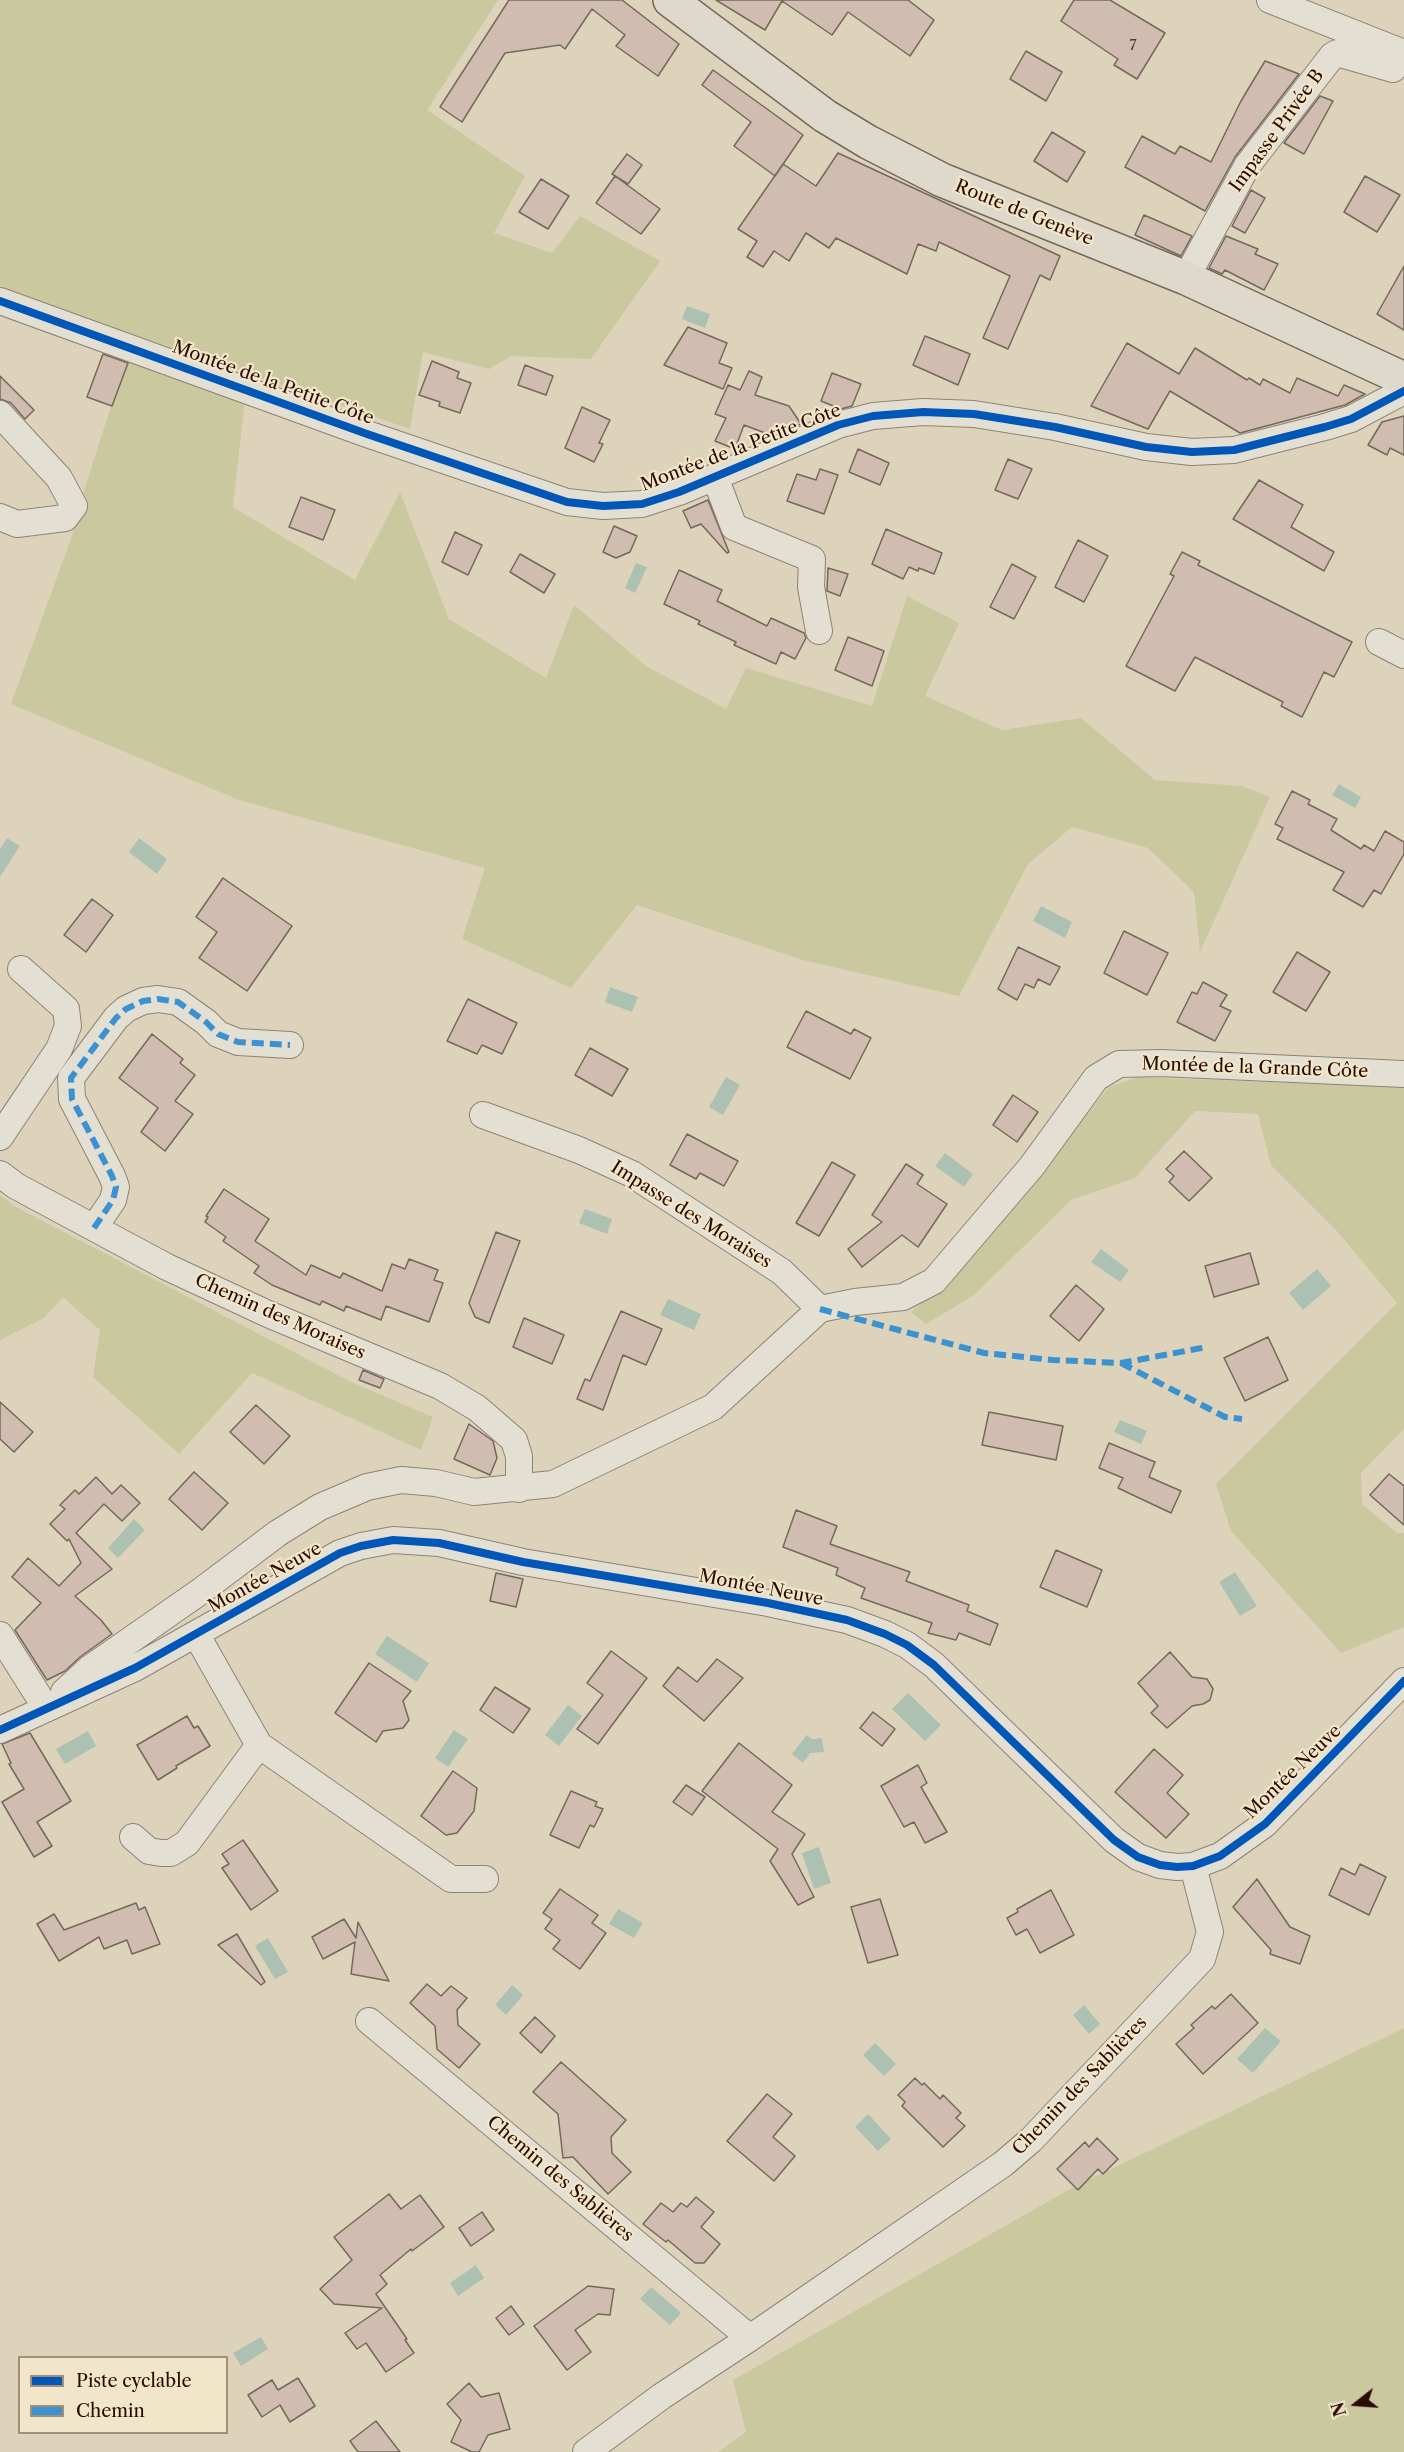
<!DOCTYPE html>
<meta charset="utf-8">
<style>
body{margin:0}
#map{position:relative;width:1404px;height:2452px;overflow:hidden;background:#ddd3bb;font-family:"Libre Caslon Text",serif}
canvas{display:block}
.legend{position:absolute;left:18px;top:2356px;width:210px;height:78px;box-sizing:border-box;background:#f2e6ca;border:2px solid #a28e79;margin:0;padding:8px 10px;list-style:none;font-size:18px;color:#2b0b00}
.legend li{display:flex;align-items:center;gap:12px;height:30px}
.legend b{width:30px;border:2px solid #a28e79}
.north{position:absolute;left:1326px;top:2374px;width:60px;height:60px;-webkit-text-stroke:4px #f2e6ca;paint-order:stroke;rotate:253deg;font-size:16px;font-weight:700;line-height:24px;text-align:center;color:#2b0b00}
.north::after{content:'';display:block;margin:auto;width:21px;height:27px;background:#2b0b00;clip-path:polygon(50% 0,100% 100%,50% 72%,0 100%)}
</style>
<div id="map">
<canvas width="1404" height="2452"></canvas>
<ul class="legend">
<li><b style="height:8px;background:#0057b8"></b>Piste cyclable</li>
<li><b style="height:8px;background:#3c91d0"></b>Chemin</li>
</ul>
<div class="north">N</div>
</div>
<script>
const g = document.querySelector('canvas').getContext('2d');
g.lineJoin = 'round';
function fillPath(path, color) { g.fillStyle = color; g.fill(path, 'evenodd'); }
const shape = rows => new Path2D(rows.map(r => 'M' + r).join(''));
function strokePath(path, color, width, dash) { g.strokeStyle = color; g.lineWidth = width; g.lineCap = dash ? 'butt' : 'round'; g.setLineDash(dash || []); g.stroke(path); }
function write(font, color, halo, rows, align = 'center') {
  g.font = font + ' "Libre Caslon Text",serif'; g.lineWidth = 4.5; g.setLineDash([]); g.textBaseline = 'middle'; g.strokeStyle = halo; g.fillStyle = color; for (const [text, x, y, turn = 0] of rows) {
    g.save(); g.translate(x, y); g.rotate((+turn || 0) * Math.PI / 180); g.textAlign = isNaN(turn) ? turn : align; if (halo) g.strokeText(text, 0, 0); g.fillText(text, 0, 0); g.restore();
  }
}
fillPath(shape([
 [0,0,498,0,427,110,525,176,494,233,552,253,580,216,660,261,591,359,511,356,489,369,423,352,410,429,0,289],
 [126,360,245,399,233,507,355,580,400,492,449,619,546,678,574,605,646,666,726,709,746,668,872,706,907,596,959,623,925,696,1002,730,1081,718,1155,780,1242,786,1270,797,1200,952,1194,892,1148,848,1072,827,1028,864,959,996,803,960,637,905,571,988,462,939,485,868,239,800,11,704,73,533,81,500],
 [1137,1077,1404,1087,1404,1429,1361,1473,1362,1504,1397,1533,1404,1533,1404,1627,1341,1653,1231,1531,1216,1484,1397,1303,1337,1231,1271,1165,1258,1114,1195,1111,1135,1178,1071,1200,974,1295,926,1324,911,1312,957,1274,1109,1087],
 [0,1195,16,1207,351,1382,433,1417,421,1450,252,1373,179,1454,93,1377,100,1330,63,1297,44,1318,0,1340],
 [1404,2028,1404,2452,718,2452,746,2432,733,2380,1072,2188]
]), '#cac89f');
fillPath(shape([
 [687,306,710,314,705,328,682,319],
 [636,563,647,567,635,593,625,588],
 [1339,784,1361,797,1355,808,1332,795],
 [7,838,20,846,0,877,0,849],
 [139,838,167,859,157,874,129,852],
 [1041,906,1072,922,1065,938,1033,921],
 [610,987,638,997,632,1012,605,1002],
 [726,1077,740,1085,723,1115,709,1107],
 [945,1153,973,1174,964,1187,935,1166],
 [585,1209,612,1219,607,1234,579,1223],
 [1101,1249,1129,1270,1120,1282,1091,1262],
 [1317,1269,1331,1286,1303,1310,1289,1293],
 [668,1299,701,1314,694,1330,660,1315],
 [1120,1420,1147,1431,1141,1444,1114,1432],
 [134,1519,145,1530,118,1558,108,1548],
 [1235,1572,1257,1606,1240,1616,1219,1582],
 [387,1636,429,1663,417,1682,375,1654],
 [908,1693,941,1725,925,1741,892,1709],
 [568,1705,582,1716,559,1746,545,1735],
 [454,1730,468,1739,448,1767,435,1758],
 [88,1731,96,1746,65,1764,56,1749],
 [807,1735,812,1739,822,1738,824,1752,810,1753,803,1763,792,1754],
 [819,1847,831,1883,814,1889,802,1853],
 [618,1909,643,1923,634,1938,609,1924],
 [268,1938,288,1972,275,1979,255,1946],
 [512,1985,523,1995,506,2015,495,2005],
 [1084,2005,1100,2024,1089,2034,1073,2015],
 [1265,2028,1281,2041,1253,2073,1237,2059],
 [875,2043,896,2064,884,2076,863,2055],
 [868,2114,891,2139,878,2151,855,2127],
 [476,2265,484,2278,458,2296,450,2283],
 [651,2287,681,2313,670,2325,640,2299],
 [261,2337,268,2349,241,2366,233,2353]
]), '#adc1b3');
const building = shape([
 [509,0,622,0,679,44,658,76,616,46,625,35,592,9,565,49,560,45,505,53,462,122,440,107,509,0],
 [716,0,908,0,934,20,910,56,848,12,832,35,782,1,765,30,716,0],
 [1074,0,1110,0,1165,33,1137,79,1114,65,1118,59,1061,21,1074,0],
 [1026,51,1062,72,1046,101,1010,79,1026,51],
 [1265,61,1299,74,1235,157,1205,211,1125,167,1142,136,1175,154,1180,146,1211,162,1241,101,1265,61],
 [713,70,803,135,775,176,734,146,751,122,702,85,713,70],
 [1320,96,1333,101,1304,154,1284,143,1320,96],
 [1052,132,1085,152,1067,182,1034,161,1052,132],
 [838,153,1060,256,1050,280,1040,275,1008,349,983,338,1010,276,939,242,936,251,918,244,907,274,836,238,829,248,806,233,789,261,774,251,763,267,747,257,757,241,738,229,783,164,816,186,838,153],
 [627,154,642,165,628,184,612,174,627,154],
 [615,176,660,209,641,234,596,203,615,176],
 [1365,176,1400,195,1377,232,1344,212,1365,176],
 [541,179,569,196,548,229,519,212,541,179],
 [1251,190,1265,198,1245,233,1232,226,1251,190],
 [1144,215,1192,236,1181,256,1135,235,1144,215],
 [1226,236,1258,249,1255,254,1278,264,1264,290,1225,270,1222,274,1209,268,1226,236],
 [1404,266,1404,330,1377,314,1404,266],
 [688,327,727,343,719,363,732,368,723,389,664,365,688,327],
 [925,336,970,354,958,385,913,365,925,336],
 [1127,343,1179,374,1195,348,1247,380,1249,378,1260,385,1263,379,1290,393,1297,378,1338,396,1344,385,1365,394,1345,405,1240,433,1170,391,1148,429,1091,406,1127,343],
 [103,354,128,363,112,406,87,397,103,354],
 [432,361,459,372,457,378,471,383,460,413,439,406,440,402,419,395,432,361],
 [525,365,553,376,546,395,518,385,525,365],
 [749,371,762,377,755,395,789,406,801,424,773,436,744,425,735,449,715,441,726,418,715,414,728,385,740,390,749,371],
 [832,373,861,384,852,406,841,409,821,401,832,373],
 [0,376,34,410,25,419,11,403,0,399,0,376],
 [582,407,610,420,599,443,603,444,594,462,565,448,582,407],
 [1404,416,1404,455,1390,448,1387,455,1368,445,1382,422,1404,416],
 [858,449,889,463,880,485,849,472,858,449],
 [1008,459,1032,469,1018,499,995,490,1008,459],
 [820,469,838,475,824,514,787,501,797,474,816,480,820,469],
 [1259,480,1303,505,1291,527,1334,552,1324,571,1233,519,1259,480],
 [301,497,335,510,323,540,289,527,301,497],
 [708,500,729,552,727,553,701,524,691,528,683,511,708,500],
 [614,526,637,536,630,552,616,558,603,552,614,526],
 [886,529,942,553,934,574,919,568,918,571,909,567,903,579,872,564,886,529],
 [455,532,482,545,468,575,442,562,455,532],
 [1078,540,1108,556,1084,602,1055,587,1078,540],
 [1182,552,1200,561,1198,565,1352,642,1334,677,1324,672,1302,717,1281,706,1283,702,1195,657,1175,691,1126,666,1174,576,1170,574,1182,552],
 [520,554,555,574,544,593,510,572,520,554],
 [1012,564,1036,577,1014,619,990,607,1012,564],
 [828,568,848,574,840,596,827,591,828,568],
 [679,570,722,590,717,601,767,626,771,618,804,633,806,638,795,659,781,652,776,664,734,645,736,642,698,624,700,621,664,604,679,570],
 [848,637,884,651,872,686,835,670,848,637],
 [1292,791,1310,800,1308,804,1337,819,1331,830,1361,849,1364,845,1374,851,1385,831,1404,842,1404,854,1381,894,1374,890,1363,907,1333,890,1344,872,1277,839,1283,828,1275,824,1292,791],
 [223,878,292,926,247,991,199,958,217,932,196,917,223,878],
 [92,899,113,915,86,952,64,935,92,899],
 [1124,931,1168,953,1147,995,1104,973,1124,931],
 [1018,947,1060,967,1050,985,1038,979,1034,988,1025,984,1017,1000,998,989,1018,947],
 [1297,952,1330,972,1306,1011,1273,992,1297,952],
 [1203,982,1227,995,1220,1006,1231,1011,1215,1041,1177,1022,1192,992,1197,994,1203,982],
 [468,999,517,1023,502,1054,482,1045,477,1054,447,1041,468,999],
 [806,1011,851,1034,854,1029,871,1038,850,1079,787,1047,806,1011],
 [152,1034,183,1059,180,1063,195,1075,175,1101,193,1114,165,1151,141,1132,158,1108,119,1078,152,1034],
 [590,1048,628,1069,612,1096,575,1075,590,1048],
 [1013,1095,1038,1112,1017,1142,993,1125,1013,1095],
 [687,1134,738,1161,724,1186,700,1173,696,1179,670,1165,687,1134],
 [1184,1151,1212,1178,1189,1201,1169,1182,1174,1176,1166,1169,1184,1151],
 [832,1162,855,1175,819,1236,796,1223,832,1162],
 [906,1164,923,1175,917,1184,947,1204,918,1247,902,1235,862,1267,848,1249,882,1222,872,1215,906,1164],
 [224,1189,269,1219,255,1241,306,1275,311,1265,340,1278,343,1273,382,1291,392,1264,405,1269,409,1259,438,1270,434,1280,443,1283,429,1322,386,1306,381,1320,346,1306,344,1311,322,1301,320,1305,272,1285,254,1273,259,1266,223,1241,226,1237,205,1222,208,1217,206,1216,224,1189],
 [496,1232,520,1241,489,1323,475,1317,469,1303,496,1232],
 [1250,1253,1259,1284,1214,1297,1205,1266,1250,1253],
 [1076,1285,1104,1309,1079,1341,1050,1316,1076,1285],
 [621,1311,662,1329,646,1365,623,1355,603,1410,577,1399,585,1379,590,1381,621,1311],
 [524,1318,564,1335,552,1364,513,1347,524,1318],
 [1268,1337,1288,1380,1245,1401,1224,1358,1268,1337],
 [363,1370,384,1379,380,1388,359,1380,363,1370],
 [0,1402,33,1432,14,1452,0,1439,0,1402],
 [256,1405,290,1436,264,1464,230,1432,256,1405],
 [989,1412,1063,1426,1056,1460,982,1445,989,1412],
 [469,1424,493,1441,497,1458,490,1475,454,1459,469,1424],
 [1109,1443,1155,1462,1149,1477,1181,1491,1171,1513,1118,1488,1123,1478,1099,1468,1109,1443],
 [194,1472,228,1503,202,1530,169,1499,194,1472],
 [1389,1474,1404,1486,1404,1525,1370,1495,1389,1474],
 [96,1477,112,1494,121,1485,140,1503,122,1521,104,1504,76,1533,112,1569,75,1596,101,1620,112,1634,80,1657,65,1671,47,1680,15,1630,41,1603,12,1577,28,1558,59,1586,81,1563,69,1539,67,1541,50,1524,65,1509,60,1505,75,1490,79,1494,96,1477],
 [796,1510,837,1526,830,1544,910,1572,906,1581,969,1605,967,1611,998,1624,990,1645,959,1633,956,1640,928,1633,932,1623,861,1598,865,1588,836,1575,838,1568,783,1547,796,1510],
 [1056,1550,1102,1570,1087,1607,1040,1587,1056,1550],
 [496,1573,523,1579,516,1607,490,1601,496,1573],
 [611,1651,647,1678,598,1744,577,1729,603,1695,587,1683,611,1651],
 [1170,1652,1192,1677,1207,1679,1213,1689,1210,1700,1203,1704,1192,1706,1167,1728,1151,1713,1158,1706,1138,1683,1170,1652],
 [717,1659,743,1678,704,1721,663,1686,678,1667,697,1682,717,1659],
 [369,1663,411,1691,403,1701,409,1720,403,1728,383,1731,376,1742,335,1713,369,1663],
 [495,1687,530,1709,513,1733,480,1710,495,1687],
 [873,1712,895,1729,882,1746,860,1728,873,1712],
 [187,1716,194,1728,198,1726,210,1746,176,1766,177,1768,158,1780,137,1745,187,1716],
 [30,1733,71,1801,37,1822,52,1846,34,1857,2,1802,24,1789,9,1764,11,1763,2,1744,30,1733],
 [739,1743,792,1785,772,1812,805,1834,792,1854,814,1897,798,1905,770,1861,778,1849,702,1791,739,1743],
 [1154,1749,1183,1775,1167,1793,1189,1814,1166,1838,1115,1792,1154,1749],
 [918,1765,927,1783,921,1787,947,1832,925,1843,914,1822,904,1827,881,1786,918,1765],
 [453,1771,477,1788,474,1811,457,1833,446,1835,421,1816,453,1771],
 [686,1785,705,1797,692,1815,673,1802,686,1785],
 [571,1791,597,1802,595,1806,603,1809,594,1827,590,1825,579,1848,550,1835,571,1791],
 [243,1840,278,1891,251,1910,222,1868,229,1864,222,1854,243,1840],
 [1360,1864,1386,1877,1369,1915,1329,1895,1341,1868,1355,1875,1360,1864],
 [1257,1879,1290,1927,1310,1936,1300,1964,1270,1954,1271,1950,1233,1907,1257,1879],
 [560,1889,598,1915,592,1923,606,1933,580,1969,553,1949,560,1940,545,1929,552,1919,543,1913,560,1889],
 [1051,1890,1074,1935,1040,1953,1027,1929,1016,1935,1007,1918,1018,1912,1017,1909,1051,1890],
 [880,1899,898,1955,868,1963,851,1907,880,1899],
 [136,1903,139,1910,145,1907,160,1944,132,1954,127,1940,104,1949,99,1937,59,1961,37,1924,54,1914,64,1930,136,1903],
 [344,1919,356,1938,358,1922,389,1981,351,1974,355,1942,323,1959,312,1937,344,1919],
 [237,1934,265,1982,261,1985,218,1945,237,1934],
 [427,1984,441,1996,451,1986,467,1998,457,2010,458,2025,480,2044,459,2068,437,2049,435,2026,410,2003,427,1984],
 [1231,1994,1258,2023,1203,2074,1176,2044,1194,2028,1191,2025,1212,2006,1215,2009,1231,1994],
 [535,2017,555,2036,541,2053,520,2033,535,2017],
 [561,2062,626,2120,611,2137,612,2153,631,2172,608,2194,573,2157,563,2158,558,2114,533,2092,561,2062],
 [915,2078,922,2085,924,2083,940,2099,943,2095,961,2113,956,2118,965,2126,943,2147,902,2106,905,2102,898,2095,915,2078],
 [767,2094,792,2114,773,2137,795,2156,774,2181,727,2141,767,2094],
 [1097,2138,1118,2159,1103,2174,1098,2169,1078,2190,1057,2169,1085,2142,1089,2147,1097,2138],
 [389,2194,401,2209,420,2195,444,2227,412,2251,411,2249,380,2275,387,2284,376,2294,407,2339,405,2340,414,2353,386,2372,366,2343,357,2349,345,2333,382,2308,334,2304,320,2289,352,2260,334,2237,389,2194],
 [696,2197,714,2212,701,2227,720,2244,704,2263,695,2263,668,2240,666,2242,643,2224,661,2203,673,2212,681,2203,687,2207,696,2197],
 [482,2212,494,2230,471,2246,459,2228,482,2212],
 [588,2286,614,2289,610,2315,598,2314,575,2330,591,2352,567,2370,534,2326,588,2286],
 [511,2306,524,2324,509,2335,496,2318,511,2306],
 [298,2378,315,2406,290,2422,280,2405,262,2417,248,2395,272,2380,278,2390,298,2378],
 [469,2383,481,2397,499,2393,510,2429,488,2435,479,2452,472,2452,451,2442,461,2420,447,2404,469,2383],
 [376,2421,400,2452,358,2452,350,2441,376,2421]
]);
fillPath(building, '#d0bdb0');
strokePath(building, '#73695c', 1.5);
const minor = shape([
 [1270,0,1404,53],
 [1186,278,1247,166,1332,56,1337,53,1393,69,1404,59],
 [0,301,367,434,567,502,603,506,642,504,679,492,838,425,873,416,923,412,974,414,1055,427,1146,447,1192,452,1234,450,1325,427,1351,419,1404,391],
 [0,414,59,478,74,506,65,518,17,524,0,517],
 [715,477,734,527,812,559,811,587,819,631],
 [1379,642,1404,655],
 [483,1115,579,1150,632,1174,782,1272,820,1309],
 [0,1137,59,1049,68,1026,66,1009,21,969],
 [0,1174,16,1186,167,1267,268,1314,440,1386,477,1408,514,1440,519,1456,519,1489],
 [94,1228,113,1200,116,1187,112,1176,72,1099,71,1078,116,1018,126,1009,143,1001,158,999,178,1002,206,1022,218,1034,238,1042,290,1045],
 [196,1634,259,1745,451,1879,485,1879],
 [0,1635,46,1708],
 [64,1692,89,1669,201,1591,278,1533,320,1507,367,1487,401,1480,436,1483,474,1492,553,1484,713,1407,820,1309,855,1302,903,1297,934,1281,1032,1166,1096,1078,1119,1064,1161,1063,1404,1074],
 [0,1730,135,1668,340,1553,361,1546,393,1540,439,1543,523,1562,768,1603,847,1620,885,1634,907,1645,934,1665,1114,1840,1138,1857,1160,1865,1177,1867,1193,1866,1220,1856,1265,1824,1404,1681],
 [133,1837,149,1851,161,1853,171,1853,187,1843,259,1745],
 [369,2021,750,2338],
 [586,2452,662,2396,750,2338,1003,2164,1031,2140,1202,1959,1210,1932,1193,1866]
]);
const major = shape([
 [670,0,825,116,868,142,942,180,1186,278,1404,379]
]);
strokePath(minor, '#8d8375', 28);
strokePath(major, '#73695c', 36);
strokePath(minor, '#e4dfd3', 26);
strokePath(major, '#dfd9cb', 33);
strokePath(shape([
 [94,1228,113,1200,116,1187,112,1176,72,1099,71,1078,116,1018,126,1009,143,1001,158,999,178,1002,206,1022,218,1034,238,1042,290,1045],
 [820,1309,984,1353,1053,1360,1121,1363,1207,1347],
 [1121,1363,1225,1417,1242,1419]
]), '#3c91d0', 6, [12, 6]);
strokePath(shape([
 [0,301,367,434,567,502,603,506,642,504,679,492,838,425,873,416,923,412,974,414,1055,427,1146,447,1192,452,1234,450,1325,427,1351,419,1404,391],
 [0,1730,135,1668,340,1553,361,1546,393,1540,439,1543,523,1562,768,1603,847,1620,885,1634,907,1645,934,1665,1114,1840,1138,1857,1160,1865,1177,1867,1193,1866,1220,1856,1265,1824,1404,1681]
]), '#0057b8', 8);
write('15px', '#54382c', null, [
 ["7",1133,46]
]);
write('18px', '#2b0b00', '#f2e6ca', [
 ["Impasse Privée B",1277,131,-54],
 ["Route de Genève",1024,213,22],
 ["Montée de la Petite Côte",273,383,20],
 ["Montée de la Petite Côte",741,448,-21],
 ["Montée de la Grande Côte",1255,1068,2],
 ["Impasse des Moraises",691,1215,32],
 ["Chemin des Moraises",280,1317,24],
 ["Montée Neuve",265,1578,-29],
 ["Montée Neuve",761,1588,11],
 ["Montée Neuve",1293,1772,-44],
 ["Chemin des Sablières",1080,2086,-46],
 ["Chemin des Sablières",560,2179,40]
]);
</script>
